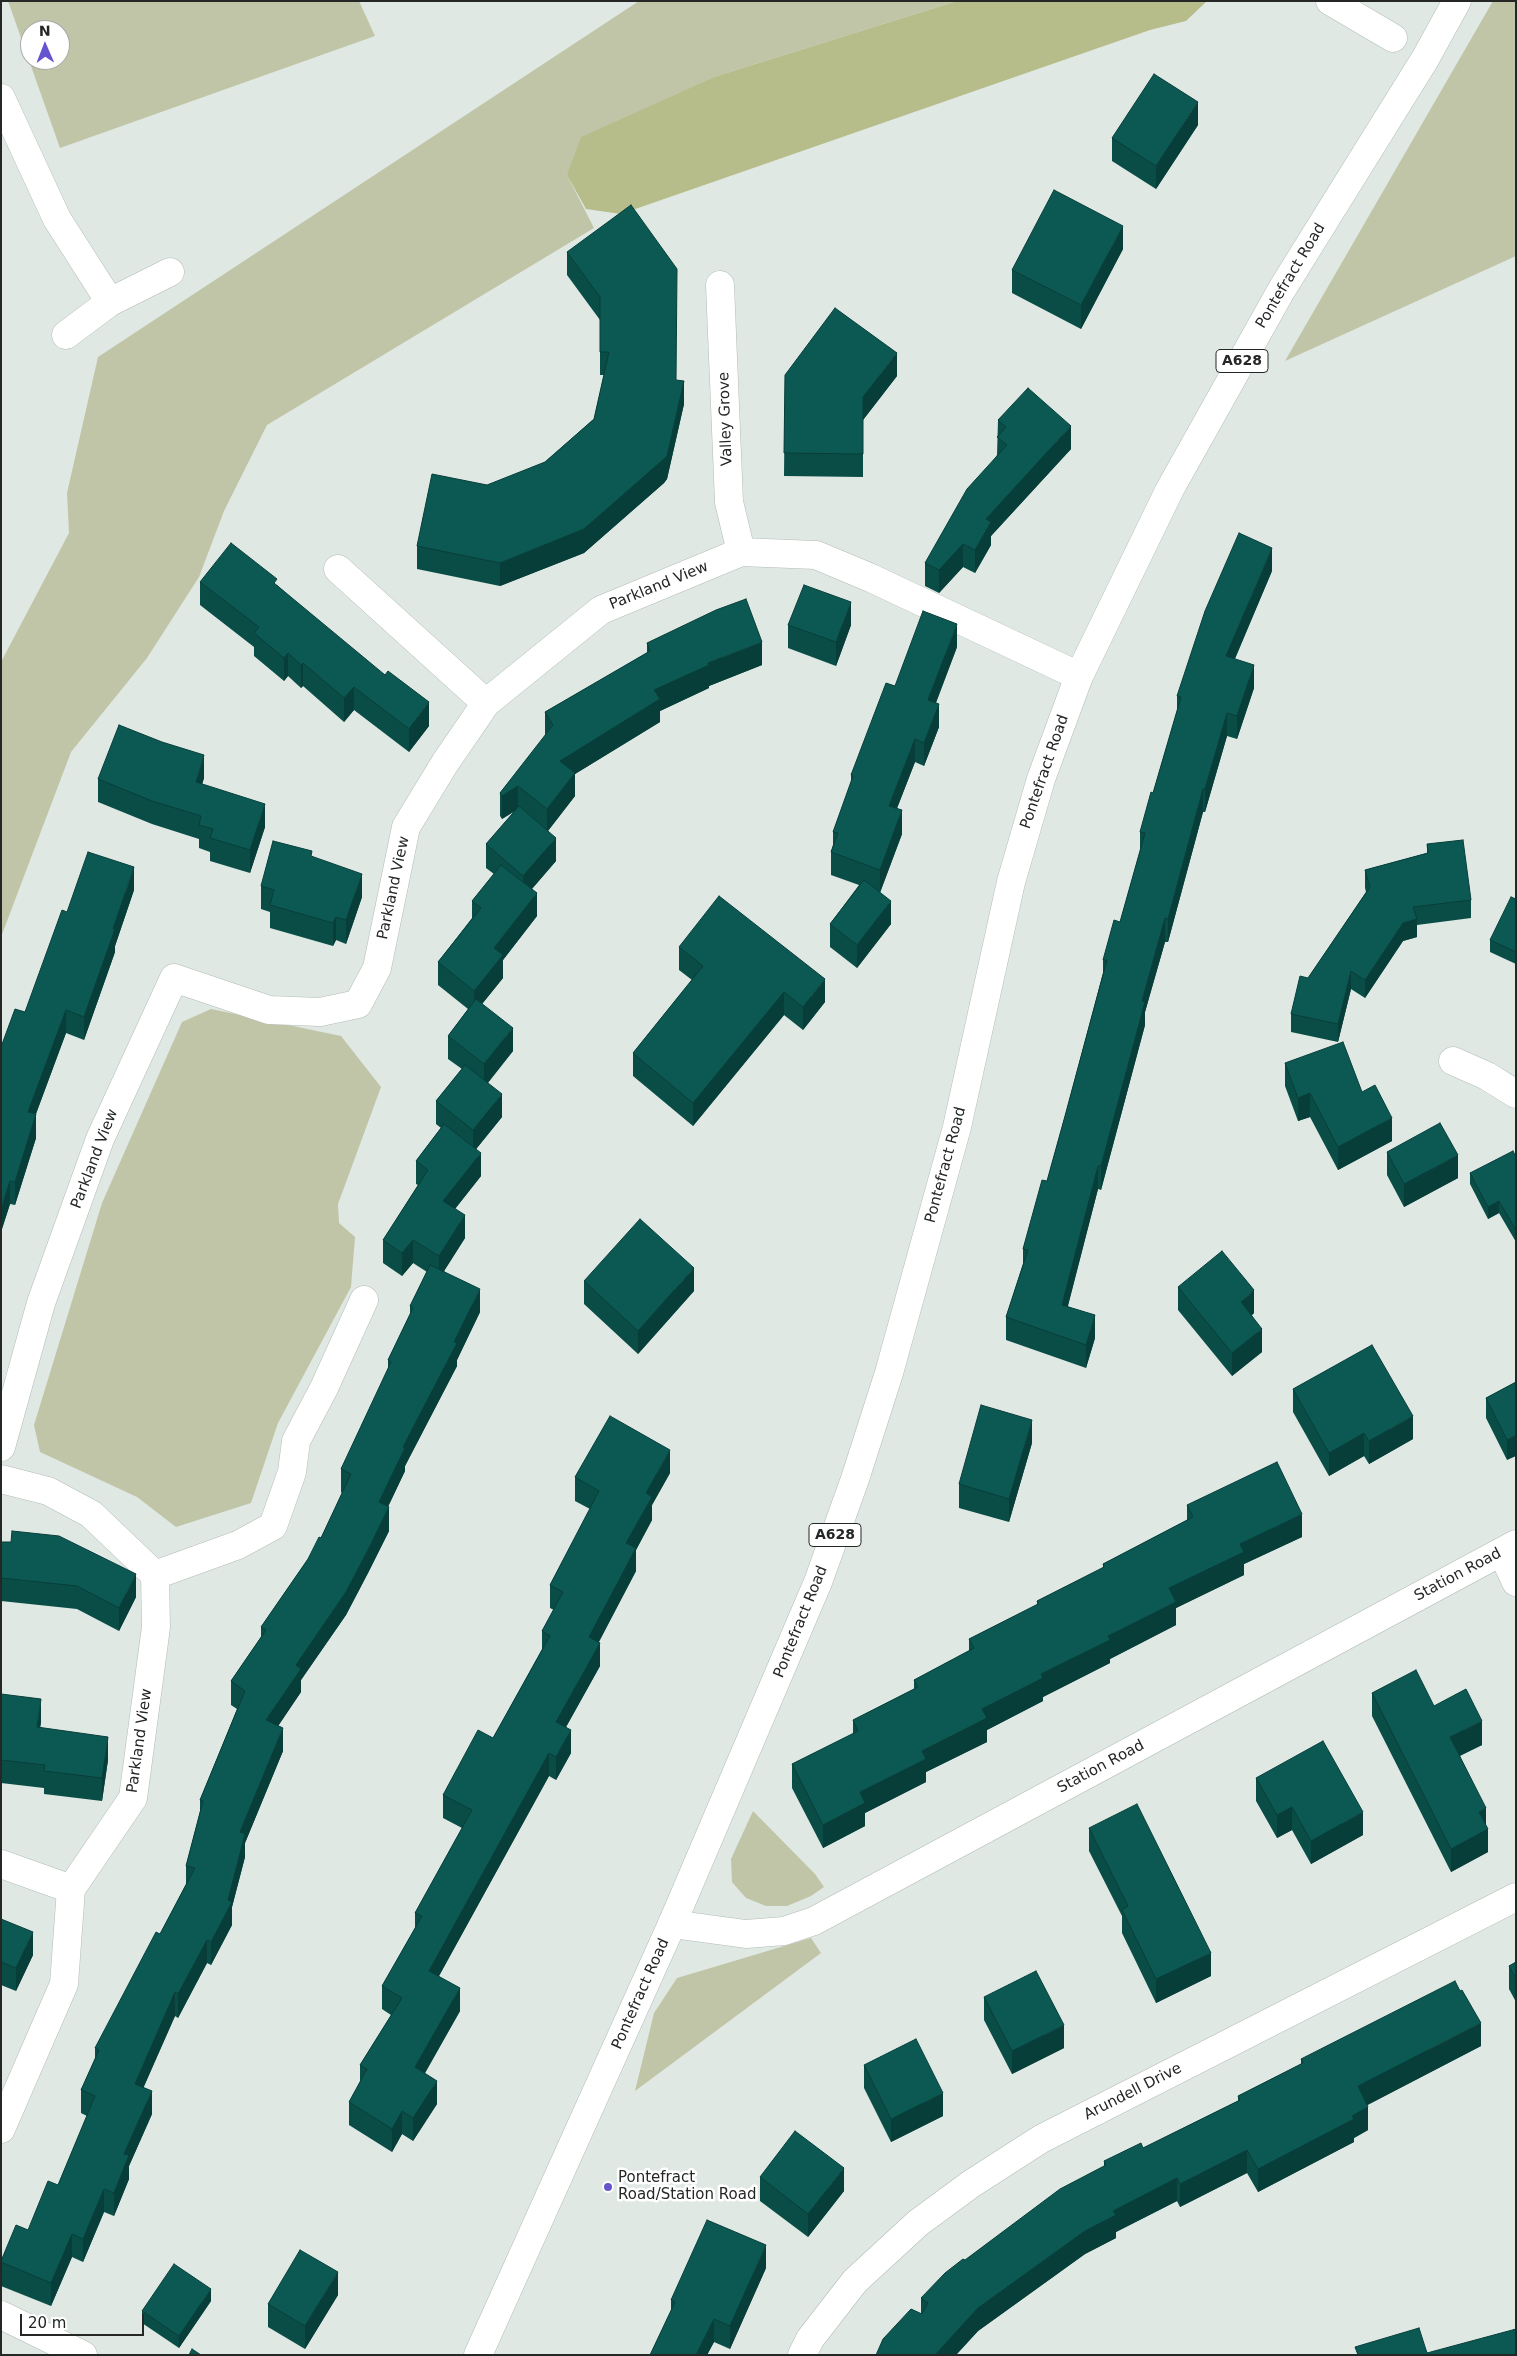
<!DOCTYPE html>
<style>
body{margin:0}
#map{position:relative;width:1517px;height:2356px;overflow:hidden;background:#dfe8e3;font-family:"DejaVu Sans",sans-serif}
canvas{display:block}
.frame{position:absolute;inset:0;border:2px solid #242725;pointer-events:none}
.north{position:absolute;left:20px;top:20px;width:50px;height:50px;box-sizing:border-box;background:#fff;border:1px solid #a7a9a8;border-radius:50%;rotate:359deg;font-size:14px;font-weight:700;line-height:20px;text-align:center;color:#242725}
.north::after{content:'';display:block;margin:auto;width:18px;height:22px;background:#6454cd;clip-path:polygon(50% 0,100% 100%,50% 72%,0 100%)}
.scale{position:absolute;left:20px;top:2314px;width:124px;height:22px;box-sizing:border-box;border:2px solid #242725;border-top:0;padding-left:6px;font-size:15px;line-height:18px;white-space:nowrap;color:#242725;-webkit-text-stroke:4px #fff;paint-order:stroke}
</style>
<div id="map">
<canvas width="1517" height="2356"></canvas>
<div class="frame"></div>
<div class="north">N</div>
<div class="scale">20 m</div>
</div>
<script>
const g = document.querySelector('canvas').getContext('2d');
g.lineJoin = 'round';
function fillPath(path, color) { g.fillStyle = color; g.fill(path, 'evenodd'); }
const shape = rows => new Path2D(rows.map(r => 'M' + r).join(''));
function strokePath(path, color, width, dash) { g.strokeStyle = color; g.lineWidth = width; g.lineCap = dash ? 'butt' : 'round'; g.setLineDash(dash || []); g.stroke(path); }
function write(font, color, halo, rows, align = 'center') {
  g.font = font + ' "DejaVu Sans",sans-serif'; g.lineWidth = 5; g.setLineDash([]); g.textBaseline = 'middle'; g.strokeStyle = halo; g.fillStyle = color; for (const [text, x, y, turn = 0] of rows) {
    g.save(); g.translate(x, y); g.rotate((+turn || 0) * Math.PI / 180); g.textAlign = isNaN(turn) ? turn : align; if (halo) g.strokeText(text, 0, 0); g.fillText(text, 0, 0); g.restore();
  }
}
fillPath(shape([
 [8,1,359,1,375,36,60,148],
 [30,30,60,30,60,60,30,60],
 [639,1,957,1,717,76,567,175,594,228,267,425,224,511,199,577,147,658,71,752,1,937,1,662,69,533,67,493,98,357],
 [1493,1,1516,1,1516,256,1285,361],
 [211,1009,341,1036,381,1087,338,1204,339,1223,355,1237,351,1287,278,1423,251,1503,176,1527,137,1497,40,1452,34,1425,102,1203,182,1022],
 [753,1811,815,1874,824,1887,811,1896,787,1906,766,1906,746,1898,732,1882,731,1859],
 [811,1938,821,1953,635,2091,654,2013,677,1978]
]), '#c1c5a7');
fillPath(shape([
 [957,1,1207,1,1186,21,1150,30,621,214,586,209,567,175,581,137,717,76]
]), '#b7bd8a');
const minor = shape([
 [1330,1,1393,38],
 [1,98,57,219,110,302],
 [720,285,729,502,741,552],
 [66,335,110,302,170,272],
 [338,569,486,703],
 [1453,1061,1487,1076,1516,1094],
 [1,1447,41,1303,100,1139,174,978,269,1010,320,1012,358,1004,377,968,406,827,445,763,486,703,601,610,741,552,816,555,871,578,1079,676],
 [1,1479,48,1491,91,1514,155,1575,156,1627,133,1798,71,1889,64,1984,1,2129],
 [1502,1552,1516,1582],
 [155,1575,238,1545,273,1526,292,1472,296,1441,324,1388,364,1300],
 [1,1864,71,1889],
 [672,1924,746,1934,784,1931,814,1921,1516,1544],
 [1,2315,83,2355],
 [802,2355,810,2339,855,2281,918,2223,971,2184,1041,2139,1516,1897]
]);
const highway = shape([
 [478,2355,672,1924,818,1582,855,1479,889,1373,957,1127,1011,882,1041,779,1079,676,1170,489,1282,289,1425,59,1457,1]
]);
strokePath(minor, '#b3bcb7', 29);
strokePath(highway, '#b3bcb7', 29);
strokePath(minor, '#fff', 28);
strokePath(highway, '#fff', 28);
fillPath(shape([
 [1198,125,1156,189,1112,161,1112,138],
 [1123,249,1081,329,1012,293,1012,270],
 [567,252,676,380,684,404,667,479,664,483,584,553,500,586,417,569,417,546,545,462,594,419,604,375,600,375,600,320,567,275],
 [785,375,897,376,863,420,863,477,784,476],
 [998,420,1071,449,991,536,991,545,975,573,963,567,939,593,925,586,925,563,997,455],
 [1272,571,1235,659,1254,688,1237,739,1227,736,1205,812,1203,812,1168,942,1165,942,1145,1012,1145,1025,1101,1190,1098,1189,1068,1306,1095,1338,1086,1368,1006,1340,1006,1317,1023,1264,1023,1249,1047,1181,1065,1116,1103,973,1103,960,1120,922,1140,851,1140,832,1153,793,1177,711,1177,696],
 [200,582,277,585,429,726,409,752,354,710,344,722,303,686,301,688,288,676,284,681,254,656,254,647,200,605],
 [788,625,851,625,836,666,788,648],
 [647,643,762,665,709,686,709,688,660,711,660,722,575,774,575,796,548,831,556,861,532,889,537,916,503,960,503,978,482,1004,513,1051,488,1083,502,1117,476,1149,481,1176,455,1209,465,1238,444,1271,480,1312,457,1360,457,1366,405,1466,405,1471,388,1507,389,1531,368,1573,346,1615,301,1680,301,1692,278,1726,283,1751,245,1843,245,1857,232,1907,232,1925,211,1965,207,1963,178,2018,175,2016,143,2088,152,2114,129,2166,129,2179,114,2216,104,2212,83,2262,72,2257,51,2306,1,2286,1,2261,28,2230,58,2185,87,2116,81,2113,81,2090,95,2059,95,2048,160,1934,186,1884,186,1866,200,1812,200,1800,237,1709,231,1705,231,1681,261,1637,261,1627,308,1559,321,1538,342,1493,341,1492,341,1469,388,1369,388,1360,410,1314,410,1306,427,1272,413,1263,402,1276,383,1263,383,1240,418,1185,416,1184,416,1161,441,1128,436,1124,436,1101,462,1069,448,1059,448,1036,468,1009,438,985,438,962,472,918,472,901,494,874,486,868,486,844,515,811,502,819,500,816,500,793,545,736,545,712,647,653],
 [957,647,936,703,939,727,924,766,915,762,897,808,902,834,880,892,891,924,857,968,830,947,830,924,859,885,831,875,831,852,833,845,833,832,851,784,851,775,895,686],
 [204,778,202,784,265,827,250,873,210,861,210,852,199,848,199,839,152,824,98,802,98,779],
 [1427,844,1471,900,1471,918,1417,925,1417,937,1403,941,1365,998,1351,989,1338,1042,1291,1032,1291,1014,1308,978,1366,892,1365,888,1365,870,1427,853],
 [312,856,362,897,346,944,336,940,333,946,270,928,270,912,261,909,261,886],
 [134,890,115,946,115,952,84,1040,66,1033,36,1114,36,1138,15,1205,10,1204,1,1232,25,1012,67,912],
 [1516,899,1516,964,1490,952,1490,940],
 [679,947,825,1002,803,1030,784,1015,693,1126,633,1076,633,1053,692,980,679,970],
 [1285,1063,1362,1092,1392,1141,1338,1170,1310,1117,1298,1121,1285,1086],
 [1387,1152,1458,1178,1404,1207,1387,1175],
 [1516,1157,1516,1242,1499,1213,1488,1219,1470,1184,1470,1173],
 [584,1281,694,1291,638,1354,584,1304],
 [1178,1287,1254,1313,1252,1315,1262,1352,1232,1376,1178,1310],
 [1516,1382,1507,1460,1486,1418,1486,1398],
 [1293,1389,1413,1439,1369,1464,1364,1456,1329,1476,1293,1412],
 [1032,1443,1009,1522,959,1508,959,1484],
 [670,1473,652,1505,652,1520,636,1550,636,1571,599,1642,600,1666,566,1727,571,1753,556,1780,549,1776,439,1976,460,2011,424,2074,437,2104,413,2141,402,2134,392,2152,349,2125,349,2102,360,2083,360,2065,391,2015,382,2009,382,1986,415,1928,415,1913,462,1828,443,1818,443,1795,493,1738,542,1649,542,1631,554,1610,550,1608,550,1585,590,1509,575,1501,575,1477],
 [1187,1505,1302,1537,1244,1564,1244,1575,1176,1608,1176,1625,1110,1659,1110,1663,1043,1697,1043,1701,987,1730,987,1742,926,1772,926,1782,865,1813,865,1826,823,1848,792,1788,792,1764,853,1734,853,1720,914,1689,914,1680,969,1651,969,1639,1037,1605,1037,1601,1103,1568,1103,1564,1187,1520],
 [1,1542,136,1597,119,1631,77,1609,1,1601],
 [1372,1693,1434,1706,1482,1745,1460,1756,1486,1825,1488,1852,1451,1872,1372,1716],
 [1,1694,41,1722,40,1727,108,1760,102,1801,44,1794,44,1788,1,1783],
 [1256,1778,1363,1835,1311,1864,1292,1830,1277,1838,1256,1801],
 [1089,1828,1211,1976,1156,2003,1122,1933,1122,1916,1089,1851],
 [1,1919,33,1955,16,1991,1,1985],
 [1516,1962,1516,2002,1509,1989,1509,1966],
 [984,1997,1064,2048,1012,2074,984,2020],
 [1481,2046,1367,2105,1368,2130,1354,2138,1354,2142,1258,2192,1247,2173,1180,2207,1177,2201,1116,2232,1116,2238,1085,2254,978,2331,956,2355,876,2355,921,2313,921,2298,965,2260,1104,2167,1104,2161,1143,2148,1238,2101,1238,2096,1301,2064,1301,2059],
 [864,2065,943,2116,891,2142,864,2088],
 [760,2177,844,2191,808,2237,760,2201],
 [766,2268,730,2349,714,2342,707,2355,650,2355,671,2311,671,2300],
 [338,2295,305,2349,268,2327,268,2304],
 [211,2301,179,2348,142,2323,142,2311]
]), '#0a4d47');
fillPath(shape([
 [1198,102,1198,125,1156,189,1156,166],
 [1123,226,1123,249,1081,329,1081,305],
 [897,353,897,376,863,420,863,477,863,397],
 [684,381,684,404,667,479,664,483,584,553,500,586,500,563],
 [1071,426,1071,449,991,536,991,545,975,573,975,550,986,519],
 [963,544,963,567,939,593,939,570],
 [1272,548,1272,571,1226,679,1226,656],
 [851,602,851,625,836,666,836,642],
 [957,624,957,647,928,723,928,700],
 [762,642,762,665,709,686,709,688,660,711,660,722,575,774,575,796,547,832,547,809,560,761,654,690,708,663],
 [288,653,288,676,284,681,284,658],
 [303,663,303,686,301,688,301,665],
 [1254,665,1254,688,1237,739,1237,716],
 [354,687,354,710,344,722,344,698],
 [429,702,429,726,409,752,409,729],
 [939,704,939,727,924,766,924,743],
 [1227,713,1227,736,1205,812,1205,789],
 [915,739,915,762,889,829,889,806],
 [204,755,204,778,196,805,196,782],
 [518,786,518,809,502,819,502,796],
 [1203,789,1203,812,1168,942,1168,919],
 [265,804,265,827,250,873,250,850],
 [902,810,902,834,880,893,880,870],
 [556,838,556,861,523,899,523,876],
 [134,867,134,890,115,946,115,952,84,1040,84,1017],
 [362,874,362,897,346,944,346,920],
 [537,893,537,916,503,960,503,978,474,1014,474,991,494,948],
 [891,901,891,924,857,968,857,945],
 [336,917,336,940,333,946,333,923],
 [1165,918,1165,942,1145,1012,1145,1025,1101,1190,1101,1166,1142,1001],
 [1417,919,1417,937,1403,941,1365,998,1365,980,1403,923],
 [1351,971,1351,989,1338,1042,1338,1024],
 [825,979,825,1002,803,1030,803,1007],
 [784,992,784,1015,693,1126,693,1103],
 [66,1010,66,1033,28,1135,28,1112],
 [513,1028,513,1051,484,1087,484,1064],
 [1310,1093,1310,1117,1298,1121,1298,1098],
 [502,1094,502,1117,473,1153,473,1130],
 [36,1114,36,1138,15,1205,15,1182],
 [1392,1118,1392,1141,1338,1170,1338,1147],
 [481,1153,481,1176,443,1224,443,1201],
 [1458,1155,1458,1178,1404,1207,1404,1184],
 [1098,1166,1098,1189,1062,1328,1062,1305],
 [10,1181,10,1204,1,1232,1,1209],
 [1499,1201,1499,1213,1488,1219,1488,1207],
 [465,1215,465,1238,439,1279,439,1256],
 [413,1240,413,1263,402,1276,402,1253],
 [694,1268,694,1291,638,1354,638,1331],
 [480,1289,480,1312,457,1360,457,1366,405,1466,405,1471,379,1525,379,1502,403,1447],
 [1254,1290,1254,1313,1241,1325,1241,1302],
 [1095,1315,1095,1338,1086,1368,1086,1345],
 [1262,1329,1262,1352,1232,1376,1232,1353],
 [1413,1416,1413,1439,1369,1464,1369,1441],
 [1032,1420,1032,1443,1009,1522,1009,1499],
 [1364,1433,1364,1456,1329,1476,1329,1453],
 [1516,1435,1516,1456,1507,1460,1507,1440],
 [670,1450,670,1473,652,1505,652,1520,636,1550,636,1571,589,1660,589,1637,646,1493],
 [389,1507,389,1531,368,1573,346,1615,301,1680,301,1692,266,1744,266,1720,296,1665],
 [1302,1514,1302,1537,1244,1564,1244,1575,1176,1608,1176,1625,1110,1659,1110,1663,1043,1697,1043,1701,987,1730,987,1742,926,1772,926,1782,865,1813,865,1826,823,1848,823,1825,860,1792,922,1751,982,1709,1108,1636,1169,1588,1240,1544],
 [136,1574,136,1597,119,1631,119,1608],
 [600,1643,600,1666,556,1745,556,1722],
 [41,1699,41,1722,37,1750,37,1727],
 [1482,1721,1482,1745,1450,1760,1450,1737],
 [283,1728,283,1751,245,1843,245,1857,232,1907,232,1925,211,1965,211,1942,228,1900,240,1832],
 [571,1730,571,1753,556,1780,556,1757],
 [108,1737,108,1760,102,1801,102,1778],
 [549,1753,549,1776,429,1994,429,1971],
 [1292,1807,1292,1830,1277,1838,1277,1815],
 [1486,1808,1486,1830,1488,1829,1488,1852,1451,1872,1451,1849,1479,1812],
 [1363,1812,1363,1835,1311,1864,1311,1841],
 [33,1932,33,1955,16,1991,16,1968],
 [207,1940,207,1963,178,2018,178,1994],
 [1211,1953,1211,1976,1156,2003,1156,1979],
 [460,1988,460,2011,415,2091,415,2067],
 [175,1992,175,2016,135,2107,135,2084],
 [1481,2023,1481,2046,1358,2110,1358,2086],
 [1064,2025,1064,2048,1012,2074,1012,2051],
 [437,2081,437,2104,413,2141,413,2118],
 [152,2091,152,2114,129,2166,129,2179,114,2216,114,2193,124,2154],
 [943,2093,943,2116,891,2142,891,2119],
 [1368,2107,1368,2130,1354,2138,1354,2142,1258,2192,1258,2169],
 [402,2111,402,2134,392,2152,392,2129],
 [1247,2150,1247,2173,1180,2207,1180,2184],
 [844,2168,844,2191,808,2237,808,2214],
 [1177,2178,1177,2201,1116,2232,1116,2238,1085,2254,978,2331,956,2355,935,2355,978,2308,1113,2211],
 [104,2189,104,2212,83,2262,83,2239],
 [72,2234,72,2257,51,2306,51,2283],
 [766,2245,766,2268,730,2349,730,2326],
 [338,2272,338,2295,305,2349,305,2326],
 [211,2289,211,2301,179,2348,179,2336],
 [714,2319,714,2342,707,2355,696,2355]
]), '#083e3a');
const building = shape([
 [1154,74,1198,102,1156,166,1112,138,1154,74],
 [1054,190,1123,226,1081,305,1012,270,1054,190],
 [631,205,677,269,676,380,684,381,667,456,664,459,584,529,500,563,417,546,432,474,487,485,545,462,594,419,609,352,600,352,600,297,567,252,631,205],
 [835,308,897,353,863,397,863,454,784,453,785,375,835,308],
 [1028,388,1071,426,986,519,991,522,975,550,963,544,939,570,925,563,967,489,1007,445,997,437,1006,427,998,420,1028,388],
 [1239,533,1272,548,1226,656,1254,665,1237,716,1227,713,1205,789,1203,789,1168,919,1165,918,1142,1001,1145,1002,1101,1166,1098,1166,1062,1305,1095,1315,1086,1345,1006,1317,1028,1250,1023,1249,1042,1180,1047,1181,1065,1116,1107,960,1103,960,1114,920,1120,922,1145,833,1140,832,1151,792,1153,793,1181,697,1177,696,1205,611,1239,533],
 [231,543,277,579,274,583,385,675,388,671,429,702,409,729,354,687,344,698,303,663,301,665,288,653,284,658,254,633,259,627,200,582,231,543],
 [804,585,851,602,836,642,788,625,804,585],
 [746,599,762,642,708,663,709,665,654,690,660,699,560,761,575,773,547,809,518,786,502,796,500,793,553,725,545,712,650,651,647,643,716,610,746,599],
 [923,611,957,624,928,700,939,704,924,743,915,739,889,806,902,810,880,870,831,852,838,833,833,832,853,776,851,775,886,683,895,686,923,611],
 [119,725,162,742,204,755,196,782,265,804,250,850,210,838,213,829,199,825,201,816,152,801,98,779,119,725],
 [519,806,556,838,523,876,486,844,519,806],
 [1463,840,1471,900,1413,907,1417,919,1403,923,1365,980,1351,971,1338,1024,1291,1014,1300,976,1308,978,1370,887,1365,870,1428,853,1427,844,1463,840],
 [273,841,312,851,311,856,362,874,346,920,336,917,333,923,270,905,274,890,261,886,273,841],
 [88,852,134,867,113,929,115,929,84,1017,66,1010,28,1112,36,1114,15,1182,10,1181,1,1209,1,1047,15,1009,25,1012,62,910,67,912,88,852],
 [501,865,537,893,494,948,503,955,474,991,438,962,481,908,472,901,501,865],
 [864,880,891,901,857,945,830,924,864,880],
 [719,896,825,979,803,1007,784,992,693,1103,633,1053,703,966,679,947,719,896],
 [1511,897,1516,899,1516,952,1490,940,1511,897],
 [476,999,513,1028,484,1064,448,1036,476,999],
 [1343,1042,1362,1092,1375,1085,1392,1118,1338,1147,1310,1093,1298,1098,1285,1063,1343,1042],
 [465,1065,502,1094,473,1130,436,1101,465,1065],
 [1440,1123,1458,1155,1404,1184,1387,1152,1440,1123],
 [444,1124,481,1153,443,1201,465,1215,439,1256,413,1240,402,1253,383,1240,428,1170,416,1161,444,1124],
 [1513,1151,1516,1157,1516,1230,1499,1201,1488,1207,1470,1173,1513,1151],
 [640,1219,694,1268,638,1331,584,1281,640,1219],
 [1222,1251,1254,1290,1241,1302,1262,1329,1232,1353,1178,1287,1222,1251],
 [430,1265,480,1289,454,1342,457,1343,403,1447,405,1448,379,1502,389,1507,368,1550,346,1592,296,1665,301,1669,266,1720,283,1728,240,1832,245,1834,228,1900,232,1902,211,1942,207,1940,178,1994,175,1992,135,2084,152,2091,124,2154,129,2155,114,2193,104,2189,83,2239,72,2234,51,2283,1,2262,1,2261,16,2225,28,2230,48,2181,58,2185,95,2096,81,2090,99,2050,95,2048,156,1932,160,1934,195,1868,186,1866,203,1801,200,1800,245,1691,231,1681,266,1630,261,1627,308,1559,319,1537,321,1538,351,1474,341,1469,391,1362,388,1360,413,1308,410,1306,430,1265],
 [1372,1345,1413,1416,1369,1441,1364,1433,1329,1453,1293,1389,1372,1345],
 [1516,1382,1516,1435,1507,1440,1486,1398,1516,1382],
 [981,1405,1032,1420,1009,1499,959,1484,981,1405],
 [610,1416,670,1450,646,1493,652,1497,626,1543,636,1548,589,1637,600,1643,556,1722,571,1730,556,1757,549,1753,429,1971,460,1988,415,2067,437,2081,413,2118,402,2111,392,2129,349,2102,367,2069,360,2065,402,1998,382,1986,422,1916,415,1913,472,1810,443,1795,478,1730,493,1738,550,1636,542,1631,563,1592,550,1585,599,1491,575,1477,610,1416],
 [1277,1462,1302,1514,1240,1544,1244,1552,1169,1588,1176,1602,1108,1636,1110,1640,1041,1674,1043,1678,982,1709,987,1718,922,1751,926,1759,860,1792,865,1803,823,1825,792,1764,858,1731,853,1720,918,1687,914,1680,974,1648,969,1639,1038,1604,1037,1601,1104,1567,1103,1564,1193,1517,1187,1505,1277,1462],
 [12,1531,59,1536,136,1574,119,1608,77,1586,1,1578,1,1542,11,1542,12,1531],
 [1416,1670,1434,1706,1466,1689,1482,1721,1450,1737,1486,1808,1479,1812,1488,1829,1451,1849,1372,1693,1416,1670],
 [1,1694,41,1699,37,1727,108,1737,102,1778,44,1771,45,1765,1,1760,1,1694],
 [1323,1741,1363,1812,1311,1841,1292,1807,1277,1815,1256,1778,1323,1741],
 [1137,1804,1211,1953,1156,1979,1122,1910,1128,1906,1089,1828,1137,1804],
 [1,1919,33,1932,16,1968,1,1962,1,1919],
 [1516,1962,1516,1979,1509,1966,1516,1962],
 [1036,1971,1064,2025,1012,2051,984,1997,1036,1971],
 [1455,1981,1460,1991,1462,1990,1481,2023,1358,2086,1368,2107,1352,2116,1354,2119,1258,2169,1247,2150,1180,2184,1177,2178,1113,2211,1116,2215,1085,2231,978,2308,935,2355,876,2355,883,2339,911,2309,922,2314,928,2303,921,2298,945,2273,963,2259,965,2260,1060,2189,1106,2165,1104,2161,1141,2143,1143,2148,1240,2100,1238,2096,1303,2063,1301,2059,1455,1981],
 [916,2039,943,2093,891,2119,864,2065,916,2039],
 [795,2131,844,2168,808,2214,760,2177,795,2131],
 [707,2220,766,2245,730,2326,714,2319,696,2355,650,2355,675,2302,671,2300,707,2220],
 [300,2250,338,2272,305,2326,268,2304,300,2250],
 [174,2264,211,2289,179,2336,142,2311,174,2264],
 [1419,2328,1427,2353,1516,2329,1516,2355,1358,2355,1355,2347,1419,2328],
 [192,2349,201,2355,189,2355,192,2349]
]);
fillPath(building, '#0c5953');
strokePath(building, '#083e3a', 1);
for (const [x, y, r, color] of [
 [608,2187,5,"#6454cd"]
]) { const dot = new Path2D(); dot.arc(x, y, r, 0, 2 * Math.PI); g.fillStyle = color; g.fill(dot); strokePath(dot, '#fff', 2); }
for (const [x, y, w] of [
 [1242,361,52],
 [835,1535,52]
]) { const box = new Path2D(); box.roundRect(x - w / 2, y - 11.5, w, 23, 4); g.fillStyle = '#fff'; g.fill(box); strokePath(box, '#242725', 1); }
write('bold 14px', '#242725', null, [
 ["A628",1242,361],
 ["A628",835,1535]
]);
write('15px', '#242725', '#fff', [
 ["Pontefract Road",1291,276,-59],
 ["Valley Grove",726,419,-92],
 ["Parkland View",659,586,-22],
 ["Pontefract Road",1045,772,-71],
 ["Parkland View",394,888,-78],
 ["Parkland View",95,1159,-69],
 ["Pontefract Road",946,1165,-75],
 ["Station Road",1458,1575,-28],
 ["Pontefract Road",801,1622,-68],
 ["Parkland View",140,1741,-82],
 ["Station Road",1101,1767,-28],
 ["Pontefract Road",641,1994,-66],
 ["Arundell Drive",1133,2092,-27]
]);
write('15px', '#242725', '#fff', [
 ["Pontefract",618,2178],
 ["Road/Station Road",618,2195]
], 'left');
</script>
